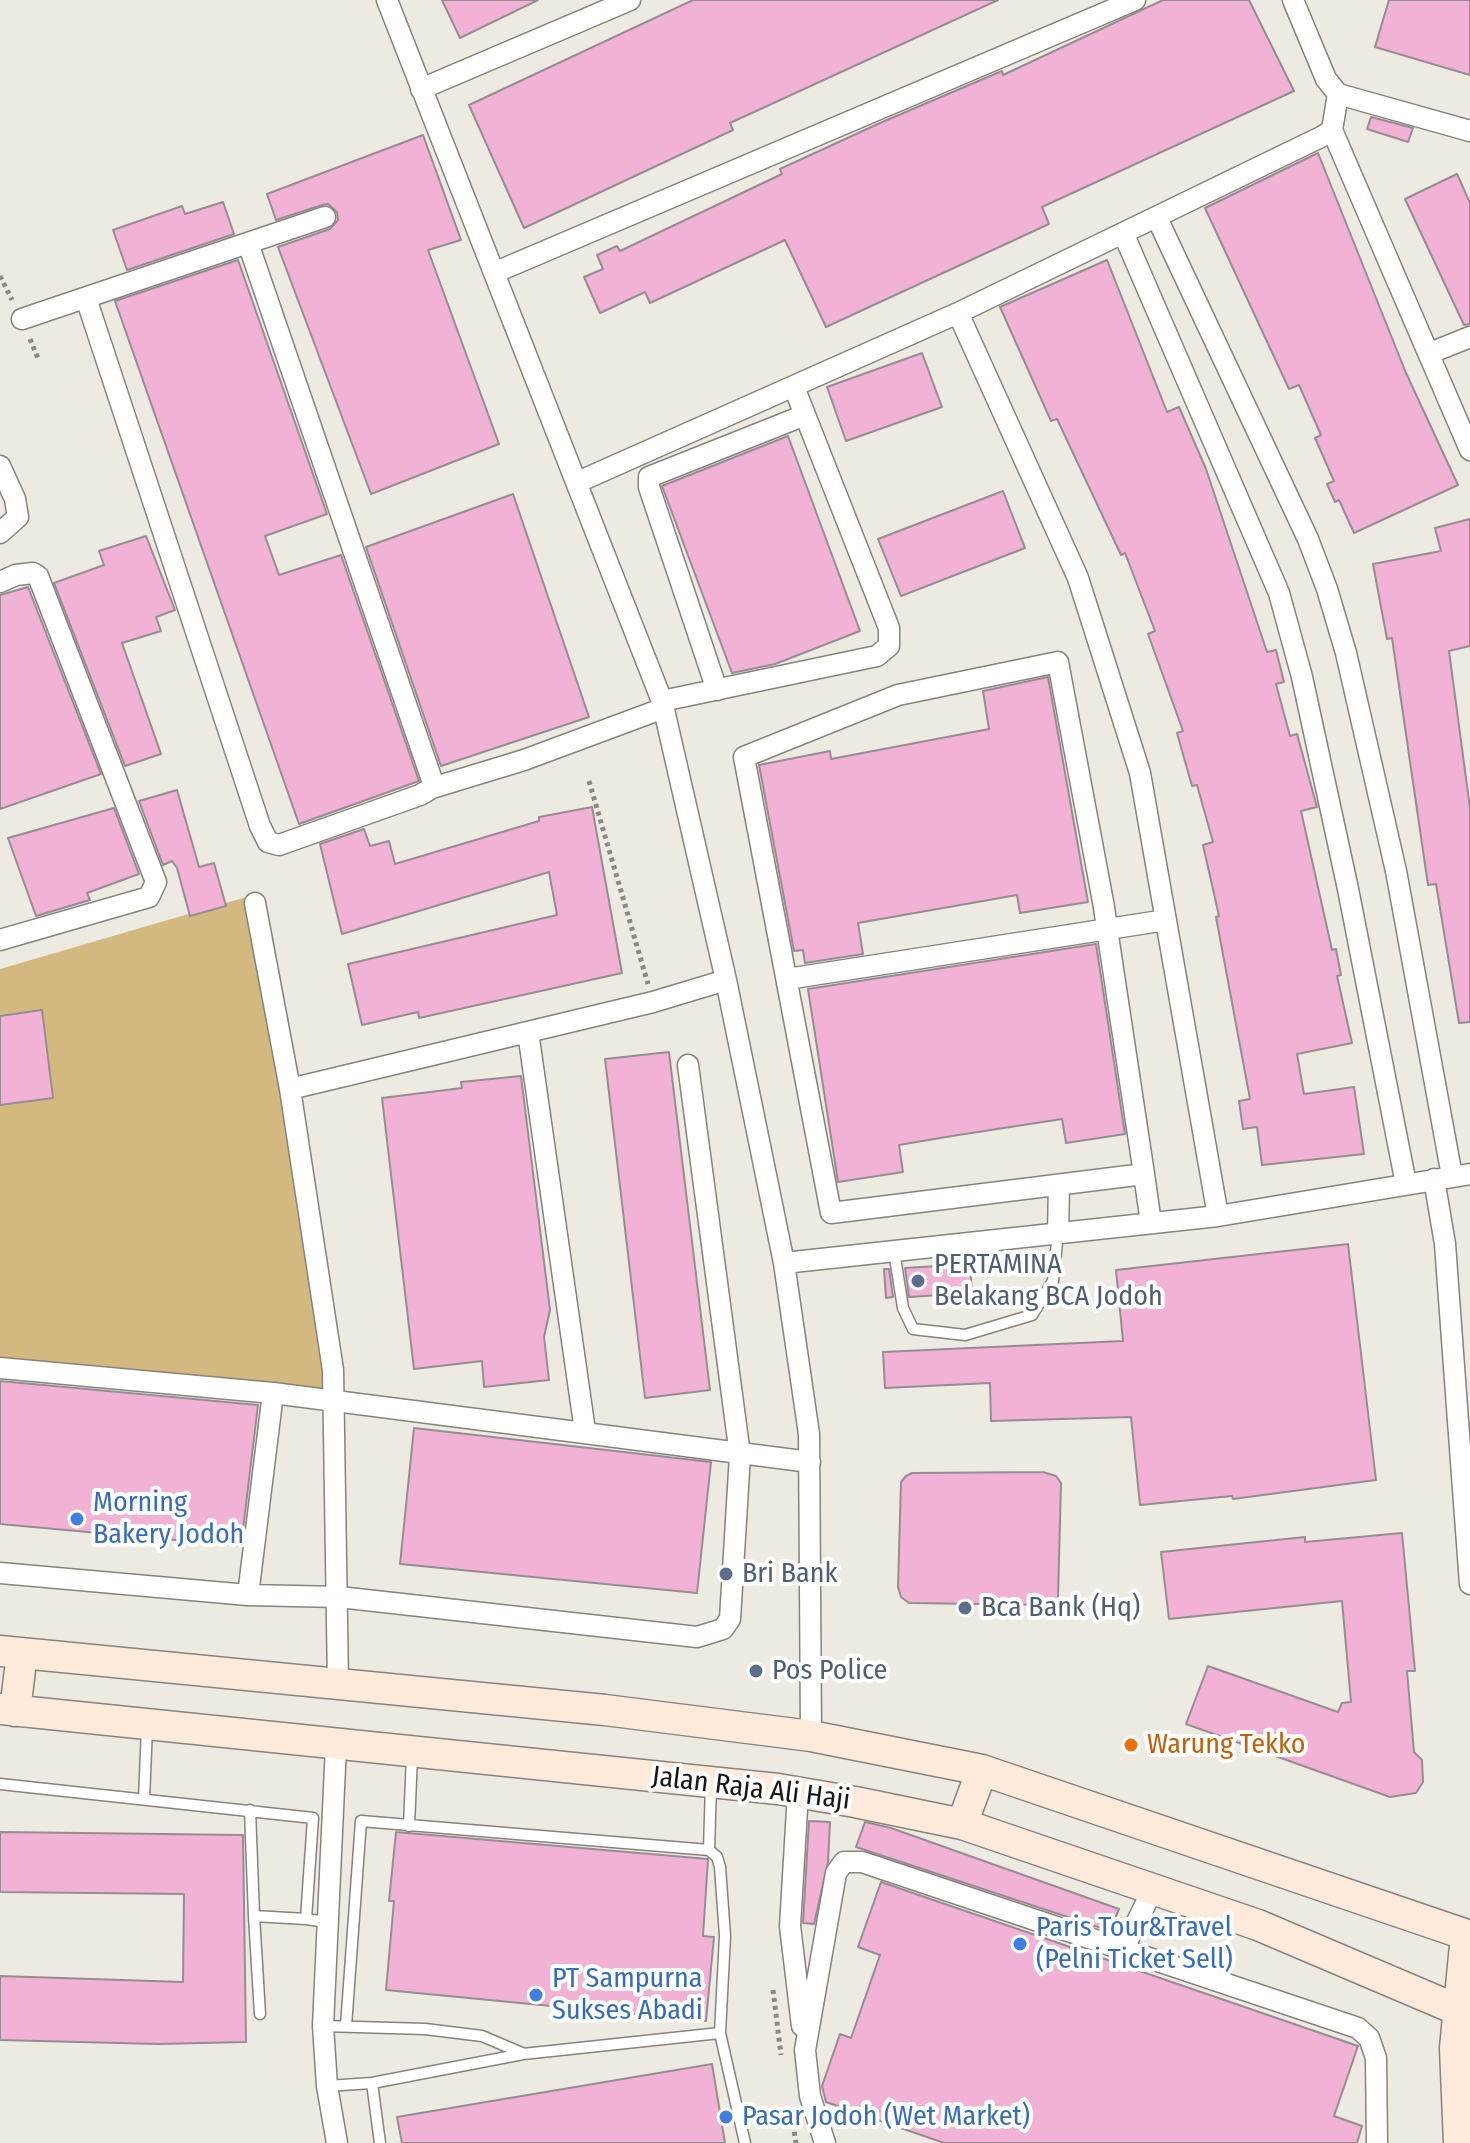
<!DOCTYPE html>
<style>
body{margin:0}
canvas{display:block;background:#edeae2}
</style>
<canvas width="1470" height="2143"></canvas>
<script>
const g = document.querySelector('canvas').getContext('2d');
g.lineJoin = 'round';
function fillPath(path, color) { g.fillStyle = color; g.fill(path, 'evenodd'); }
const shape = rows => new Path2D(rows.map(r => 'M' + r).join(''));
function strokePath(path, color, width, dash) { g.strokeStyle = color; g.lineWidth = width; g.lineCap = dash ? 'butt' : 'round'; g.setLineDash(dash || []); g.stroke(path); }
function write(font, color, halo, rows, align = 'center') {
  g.font = font + ' "Fira Sans Condensed",sans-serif'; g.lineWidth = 8; g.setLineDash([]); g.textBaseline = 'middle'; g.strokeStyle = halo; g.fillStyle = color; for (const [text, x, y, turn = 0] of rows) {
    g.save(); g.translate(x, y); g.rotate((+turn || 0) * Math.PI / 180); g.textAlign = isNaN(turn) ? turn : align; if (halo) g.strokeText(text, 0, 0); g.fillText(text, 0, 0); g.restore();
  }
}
fillPath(shape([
 [250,896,332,1396,0,1367,0,969]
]), '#d3b97f');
const building = shape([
 [442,0,538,0,460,38,442,0],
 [693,0,998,0,730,123,733,130,524,228,469,105,693,0],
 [1163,0,1249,0,1294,91,1042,207,1049,224,826,327,785,240,650,303,645,292,600,313,584,277,603,269,597,255,617,246,620,251,782,174,780,169,880,123,1002,71,1003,75,1163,0],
 [1389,0,1470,0,1470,75,1375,47,1389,0],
 [1371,117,1413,128,1408,142,1367,129,1371,117],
 [423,135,461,240,428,250,499,444,371,494,278,247,330,229,338,220,337,212,328,204,322,205,276,220,267,194,423,135],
 [1318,153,1406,373,1458,485,1354,533,1339,500,1335,502,1327,484,1334,481,1315,438,1321,435,1299,385,1289,389,1205,208,1318,153],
 [1457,174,1470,203,1470,324,1464,325,1405,199,1457,174],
 [223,202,234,234,127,270,113,230,182,206,185,214,223,202],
 [238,260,327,514,265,536,279,575,341,555,419,781,299,824,115,301,238,260],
 [1107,260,1167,412,1179,407,1206,469,1267,652,1276,650,1284,682,1276,684,1290,736,1297,734,1317,807,1301,811,1332,950,1336,949,1341,975,1337,976,1352,1043,1297,1054,1304,1094,1354,1087,1364,1154,1262,1165,1257,1127,1243,1129,1239,1101,1250,1099,1216,917,1219,916,1203,845,1213,842,1197,785,1192,786,1177,733,1183,731,1148,634,1155,631,1125,553,1121,555,1057,419,1051,421,1000,307,1107,260],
 [922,353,942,407,846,441,827,387,922,353],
 [788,436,860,631,775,664,732,673,662,486,788,436],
 [1003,491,1025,548,901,596,878,539,1003,491],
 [513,494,589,717,441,766,366,547,513,494],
 [1470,519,1470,646,1449,651,1470,808,1470,1022,1459,1023,1436,884,1428,885,1392,638,1387,639,1373,564,1441,551,1435,528,1470,519],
 [146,536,175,610,156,617,161,631,122,643,161,754,125,766,54,583,104,565,99,551,146,536],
 [28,587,101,774,0,809,0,595,28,587],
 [1048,677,1088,902,1020,913,1017,895,858,923,863,954,805,963,803,950,794,951,759,765,830,751,831,759,989,729,983,691,1048,677],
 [177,790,199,867,214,863,226,906,190,916,177,868,172,861,163,865,139,801,177,790],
 [592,807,622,973,419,1018,418,1012,362,1025,348,964,557,915,549,872,342,934,320,844,364,829,370,846,389,841,395,864,539,821,539,817,592,807],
 [114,808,139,874,87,893,90,900,36,916,8,838,114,808],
 [1096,944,1125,1134,1066,1143,1062,1119,952,1136,899,1145,903,1172,838,1182,808,989,1096,944],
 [42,1010,53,1098,0,1105,0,1016,42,1010],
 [669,1052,710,1390,645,1398,605,1059,669,1052],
 [521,1076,550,1310,544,1337,549,1380,484,1387,482,1361,414,1369,382,1098,462,1088,461,1082,521,1076],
 [1348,1244,1376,1480,1233,1499,1232,1496,1140,1505,1131,1417,991,1421,990,1383,885,1388,883,1352,1123,1341,1116,1270,1348,1244],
 [970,1264,972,1293,909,1297,905,1268,970,1264],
 [884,1269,889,1269,893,1297,886,1298,884,1269],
 [0,1381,258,1405,241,1546,0,1524,0,1381],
 [414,1428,711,1462,697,1593,400,1564,414,1428],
 [1043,1472,1056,1476,1061,1483,1058,1598,1049,1605,909,1603,901,1597,898,1587,901,1482,906,1476,912,1473,1043,1472],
 [1402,1533,1415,1671,1407,1671,1414,1752,1422,1760,1423,1782,1416,1793,1390,1797,1186,1724,1208,1666,1338,1712,1342,1703,1351,1702,1342,1601,1169,1619,1161,1552,1305,1537,1305,1542,1402,1533],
 [809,1821,830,1822,828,1862,814,1924,803,1923,809,1821],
 [865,1822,891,1828,1119,1909,1110,1931,856,1847,865,1822],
 [0,1832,243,1835,246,2042,158,2044,0,2040,0,1976,183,1982,184,1894,0,1892,0,1832],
 [396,1832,708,1859,703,1936,714,1937,706,2021,386,1990,394,1901,389,1901,396,1832],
 [881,1882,1358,2046,1334,2116,1362,2126,1357,2143,944,2143,826,2102,822,2086,840,2034,851,2038,880,1955,858,1947,881,1882],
 [712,2064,725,2143,402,2143,397,2117,712,2064]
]);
fillPath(building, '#f2b2d6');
strokePath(building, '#968d92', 2);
const lane = shape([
 [894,1251,903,1308,913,1329,965,1335,1032,1315,1053,1281,1058,1233],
 [0,1784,313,1818,306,1919,327,1922],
 [144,1799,147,1727],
 [250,1810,254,1916],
 [409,1826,412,1756],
 [709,1850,711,1784],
 [260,2014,254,1916,306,1919],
 [323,2026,425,2029,482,2036,522,2053],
 [346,2026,361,1821,709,1850,717,1857,720,1867,725,1936,720,2033],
 [372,2083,380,2143],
 [327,2086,372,2083,523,2054,720,2033,745,2143]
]);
const street = shape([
 [387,0,662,701,726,980,784,1263,809,1434,811,1736],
 [1293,0,1326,79,1338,94,1470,131],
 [421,89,630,0],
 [1332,130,1470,450],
 [1157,218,1308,539,1327,589,1346,653,1396,871,1452,1176],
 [1124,235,1279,593,1302,677,1348,889,1406,1184],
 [496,272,1135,0],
 [86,298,260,826,268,842,279,845,420,795,432,788,433,783,248,243],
 [958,313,1078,578,1140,773,1218,1216],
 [22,319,325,217],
 [1430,353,1470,337],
 [0,466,15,499,18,517,0,533],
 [578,482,958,313,1323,136,1332,130,1338,94],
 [0,582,16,575,33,573,38,576,156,882,149,897,0,940],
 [717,690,649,487,649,477,805,415],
 [662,701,877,656,889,646,889,628,794,387],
 [432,788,524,760,664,708],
 [255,903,290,1089,333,1370,338,1684],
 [787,979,1166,920],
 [528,1032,585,1431],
 [290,1089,653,1002,726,980],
 [1144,1174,831,1213,744,757,898,695,1058,662,1104,907,1107,929,1144,1174,1151,1223],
 [1434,1179,1445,1244,1470,1584],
 [1058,1233,1059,1185],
 [784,1263,1218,1216,1470,1174],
 [0,1368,273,1393,810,1462],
 [0,1573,248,1595,339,1597,697,1637,723,1629,730,1619,740,1455,688,1065],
 [248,1595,273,1393],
 [336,1745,323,2026,327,2086,337,2143],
 [798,1793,790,1926,802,2026],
 [1123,1950,1152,1891],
 [825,2143,810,2096,805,2050,836,1873,844,1862,862,1862,1358,2028,1369,2038,1376,2058,1377,2143]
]);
const secondary = shape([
 [0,1651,605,1710,811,1736,982,1770,1470,1936],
 [0,1709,778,1789,855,1802,962,1824,1258,1925,1458,2010,1470,2011],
 [15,1711,22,1653],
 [962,1824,982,1770],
 [1459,2143,1455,2048,1466,1935]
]);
strokePath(lane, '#86837c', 13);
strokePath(street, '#86837c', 23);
strokePath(secondary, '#86837c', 33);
strokePath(shape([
 [0,276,12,300],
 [30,339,39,361],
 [589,781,648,984],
 [773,1990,781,2055],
 [793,2124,796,2143]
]), '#8c8984', 5, [4, 4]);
strokePath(lane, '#fff', 10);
strokePath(street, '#fff', 20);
strokePath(secondary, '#fdeada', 30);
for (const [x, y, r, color] of [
 [918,1281,8,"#5c6f8a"],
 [77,1519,8,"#3f7fe0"],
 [726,1574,8,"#5c6f8a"],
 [965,1608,8,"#5c6f8a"],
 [756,1671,8,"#5c6f8a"],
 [1131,1745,8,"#e8710a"],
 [1020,1944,8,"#3f7fe0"],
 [536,1995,8,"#3f7fe0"],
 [726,2117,8,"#3f7fe0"]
]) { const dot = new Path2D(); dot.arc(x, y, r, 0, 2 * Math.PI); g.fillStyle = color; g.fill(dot); strokePath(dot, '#fff', 3); }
write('28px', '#4e5e75', '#fff', [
 ["PERTAMINA",934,1265],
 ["Belakang BCA Jodoh",934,1297],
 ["Bri Bank",742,1574],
 ["Bca Bank (Hq)",981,1608],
 ["Pos Police",772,1671]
], 'left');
write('28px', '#366cbe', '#fff', [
 ["Morning",93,1503],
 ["Bakery Jodoh",93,1535],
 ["Paris Tour&Travel",1036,1928],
 ["(Pelni Ticket Sell)",1036,1960],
 ["PT Sampurna",552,1979],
 ["Sukses Abadi",552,2011],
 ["Pasar Jodoh (Wet Market)",742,2117]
], 'left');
write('28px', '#c56008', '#fff', [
 ["Warung Tekko",1147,1745]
], 'left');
write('28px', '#171613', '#fff', [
 ["Jalan Raja Ali Haji",751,1789,7]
]);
</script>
